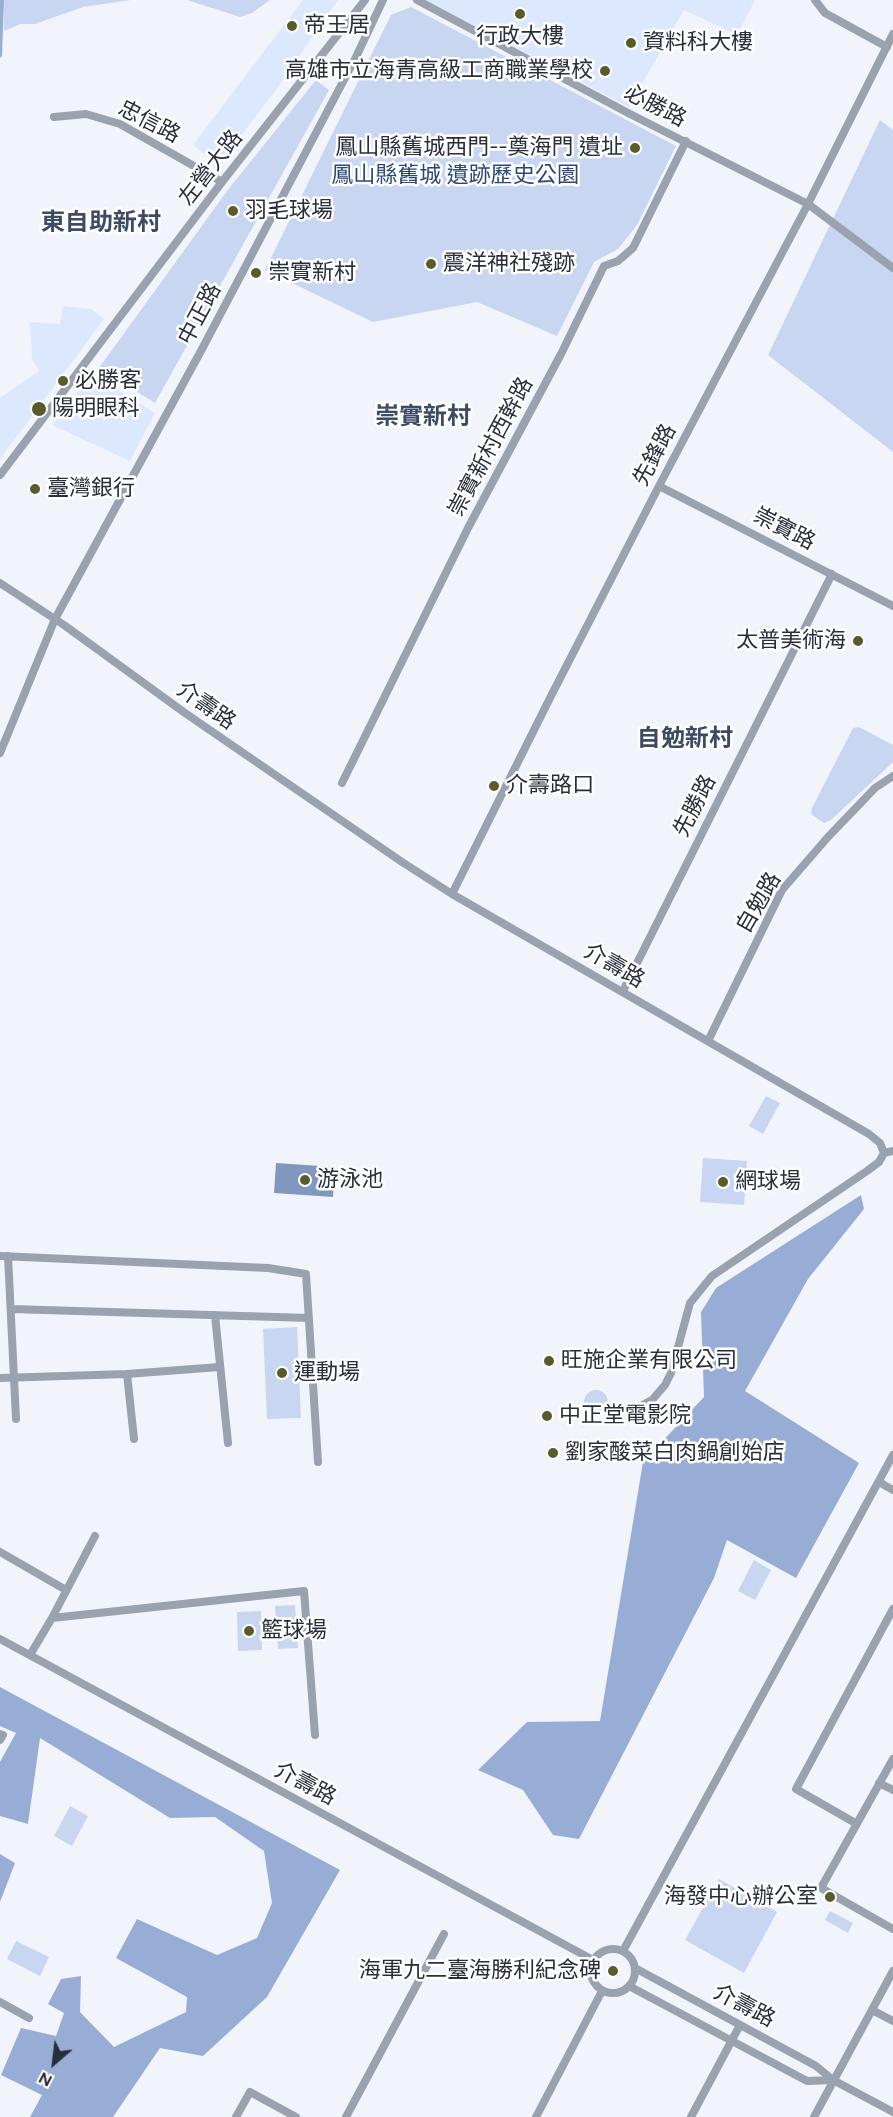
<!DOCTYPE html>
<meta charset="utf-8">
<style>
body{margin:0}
#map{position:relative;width:893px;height:2117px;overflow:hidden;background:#f1f4fa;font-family:Figtree,sans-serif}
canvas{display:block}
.north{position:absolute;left:24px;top:2033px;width:60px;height:60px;-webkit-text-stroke:4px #fff;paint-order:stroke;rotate:208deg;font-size:16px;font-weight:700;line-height:24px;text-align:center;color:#282e3a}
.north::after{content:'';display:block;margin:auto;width:21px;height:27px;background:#282e3a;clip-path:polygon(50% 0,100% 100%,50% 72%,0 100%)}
</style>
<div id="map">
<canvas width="893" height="2117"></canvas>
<div class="north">N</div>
</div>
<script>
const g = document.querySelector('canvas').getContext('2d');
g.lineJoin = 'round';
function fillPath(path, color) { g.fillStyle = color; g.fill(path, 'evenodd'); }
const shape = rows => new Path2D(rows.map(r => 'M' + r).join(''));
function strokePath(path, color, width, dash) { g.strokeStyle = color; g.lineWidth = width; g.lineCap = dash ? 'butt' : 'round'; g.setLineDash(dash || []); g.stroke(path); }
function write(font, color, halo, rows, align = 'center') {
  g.font = font + ' Figtree,"Noto Sans TC",sans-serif'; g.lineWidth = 5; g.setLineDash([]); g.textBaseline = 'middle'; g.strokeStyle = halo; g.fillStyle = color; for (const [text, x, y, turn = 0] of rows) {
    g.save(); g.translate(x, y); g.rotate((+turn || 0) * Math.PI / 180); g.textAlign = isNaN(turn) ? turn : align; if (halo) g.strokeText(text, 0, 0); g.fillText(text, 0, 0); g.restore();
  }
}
fillPath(shape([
 [303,0,338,0,273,94,218,165,193,145],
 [425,0,755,0,737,35,684,10,629,107],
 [63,306,91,309,104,319,0,459,0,398,39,371,32,358,30,322,60,324],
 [92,374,155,413,130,461,52,425]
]), '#dce8fe');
fillPath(shape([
 [4,0,131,0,83,7,35,24,21,24,4,31],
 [187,0,270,0,252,13,240,17],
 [411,7,676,146,637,225,618,249,594,262,557,336,477,302,373,322,265,270,391,15],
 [316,80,329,90,155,403,99,368,227,191],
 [880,120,893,130,893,452,768,355],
 [859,727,893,745,893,762,831,820,824,823,811,814,812,808,853,728],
 [766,1096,780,1103,763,1134,749,1126],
 [703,1158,747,1161,744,1205,700,1202],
 [297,1327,301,1418,267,1419,263,1329],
 '584 1402a12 12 0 1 1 24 0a12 12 0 1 1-24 0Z',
 [754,1560,771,1570,755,1600,738,1591],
 [295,1605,298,1648,278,1649,275,1606],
 [261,1611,262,1650,238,1651,237,1612],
 [70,1806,88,1816,72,1846,54,1836],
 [719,1879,777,1912,744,1973,685,1940],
 [830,1911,853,1923,848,1933,825,1920],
 [16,1941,49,1957,40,1976,7,1959]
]), '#c8d6f2');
fillPath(shape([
 [0,0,4,0,2,56,0,58],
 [861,1195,864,1209,808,1279,745,1391,859,1463,796,1578,727,1540,714,1578,579,1839,553,1835,523,1790,478,1770,527,1722,600,1721,643,1462,704,1397,701,1312,716,1288],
 [0,1687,340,1870,267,1997,203,2056,160,2048,113,2117,30,2117,42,2095,1,2075,21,2028,56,2036,64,2013,48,2004,61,1979,81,1976,80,2012,114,2047,186,2012,187,1997,116,1958,137,1919,217,1955,257,1938,272,1903,264,1851,215,1817,170,1818,40,1738,28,1824,0,1816,0,1762,16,1733,0,1726],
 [0,1854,15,1863,0,1902]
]), '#98add6');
fillPath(shape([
 [276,1163,335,1167,333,1197,274,1193]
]), '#8197be');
strokePath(shape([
 [417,0,630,114,808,204,893,268],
 [815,0,825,13,887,47],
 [54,117,86,114,120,124,222,182],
 [0,475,222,182,365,0],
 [659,486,893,606],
 [0,583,64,625,185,713,402,862,452,894,869,1134,880,1143,884,1153],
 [0,753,55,619,202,349,356,57,383,0],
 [342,783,468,528,561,354,604,266,618,261,633,248,686,141],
 [452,894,551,696,659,486,808,204,893,34],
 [623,991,832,574],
 [708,1041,782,890,828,837,875,788,893,776],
 [884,1153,893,1151],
 [0,1256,268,1268,306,1274,318,1462],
 [8,1256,16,1419],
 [11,1309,309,1318],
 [215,1315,228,1443],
 [127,1374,134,1439],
 [0,1378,127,1374,219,1367],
 [612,1408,626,1410,637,1408,652,1400,665,1385,671,1373,690,1303,712,1276,867,1171,879,1162,884,1153],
 [879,1482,893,1490],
 [0,1552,66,1590],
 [52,1618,95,1536],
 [0,1639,593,1960],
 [30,1655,52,1618,304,1591,315,1735],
 [0,1734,3,1735,0,1740],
 [893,1759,821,1888,893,1929],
 [879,1783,893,1790],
 [857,1824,796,1789,893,1609],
 '591 1971a22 22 0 1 1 44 0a22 22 0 1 1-44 0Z',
 [623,1951,893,1455],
 [629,1986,807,2081,833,2080,816,2066,635,1968],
 [0,2002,29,2018],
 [872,2010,893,2021],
 [833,2080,893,2112],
 [236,2117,250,2092,296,2117],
 [346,2117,444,1934],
 [536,2117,602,1991],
 [691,2117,740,2025],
 [814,2117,893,1971]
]), '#9ba2af', 8);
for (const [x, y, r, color] of [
 [520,14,6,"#585c2a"],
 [292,26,6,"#585c2a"],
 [631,43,6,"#585c2a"],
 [605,71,6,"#585c2a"],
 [635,148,6,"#585c2a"],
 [233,211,6,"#585c2a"],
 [431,264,6,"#585c2a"],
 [256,273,6,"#585c2a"],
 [63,381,6,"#585c2a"],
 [39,409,8,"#585c2a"],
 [35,489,6,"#585c2a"],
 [858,641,6,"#585c2a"],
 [494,786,6,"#585c2a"],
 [305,1180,6,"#585c2a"],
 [723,1182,6,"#585c2a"],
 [549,1361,6,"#585c2a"],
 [282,1373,6,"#585c2a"],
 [547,1416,6,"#585c2a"],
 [553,1453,6,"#585c2a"],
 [249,1631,6,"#585c2a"],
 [830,1897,6,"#585c2a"],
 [613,1971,6,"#585c2a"]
]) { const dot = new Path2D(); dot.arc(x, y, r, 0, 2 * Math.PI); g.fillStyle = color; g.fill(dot); strokePath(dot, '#fff', 2); }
write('22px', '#282e3a', '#fff', [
 ["帝王居",304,26],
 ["行政大樓",520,37,"center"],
 ["資料科大樓",643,43],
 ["高雄市立海青高級工商職業學校",593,71,"right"],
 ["鳳山縣舊城西門--奠海門 遺址",623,148,"right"],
 ["羽毛球場",245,211],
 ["震洋神社殘跡",443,264],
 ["崇實新村",268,273],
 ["必勝客",75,381],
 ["陽明眼科",52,409],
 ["臺灣銀行",47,489],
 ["太普美術海",846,641,"right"],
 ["介壽路口",506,786],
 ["游泳池",317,1180],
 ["網球場",735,1182],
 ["旺施企業有限公司",561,1361],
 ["運動場",294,1373],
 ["中正堂電影院",559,1416],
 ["劉家酸菜白肉鍋創始店",565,1453],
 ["籃球場",261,1631],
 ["海發中心辦公室",818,1897,"right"],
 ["海軍九二臺海勝利紀念碑",601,1971,"right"]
], 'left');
write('22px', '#282e3a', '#fff', [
 ["必勝路",655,106,27],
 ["忠信路",149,122,27],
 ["左營大路",211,168,-52],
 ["中正路",200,314,-62],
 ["崇實新村西幹路",491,447,-62],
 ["先鋒路",655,455,-62],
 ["崇實路",784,529,27],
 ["介壽路",206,706,35],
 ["先勝路",695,806,-63],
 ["自勉路",759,903,-60],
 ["介壽路",614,966,30],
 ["介壽路",305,1784,28],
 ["介壽路",744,2006,28]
]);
write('22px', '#2c467a', '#fff', [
 ["鳳山縣舊城 遺跡歷史公園",455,176]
]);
write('bold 24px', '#3e4b64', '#fff', [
 ["東自助新村",101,223],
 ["崇實新村",423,417],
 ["自勉新村",685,739]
]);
</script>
